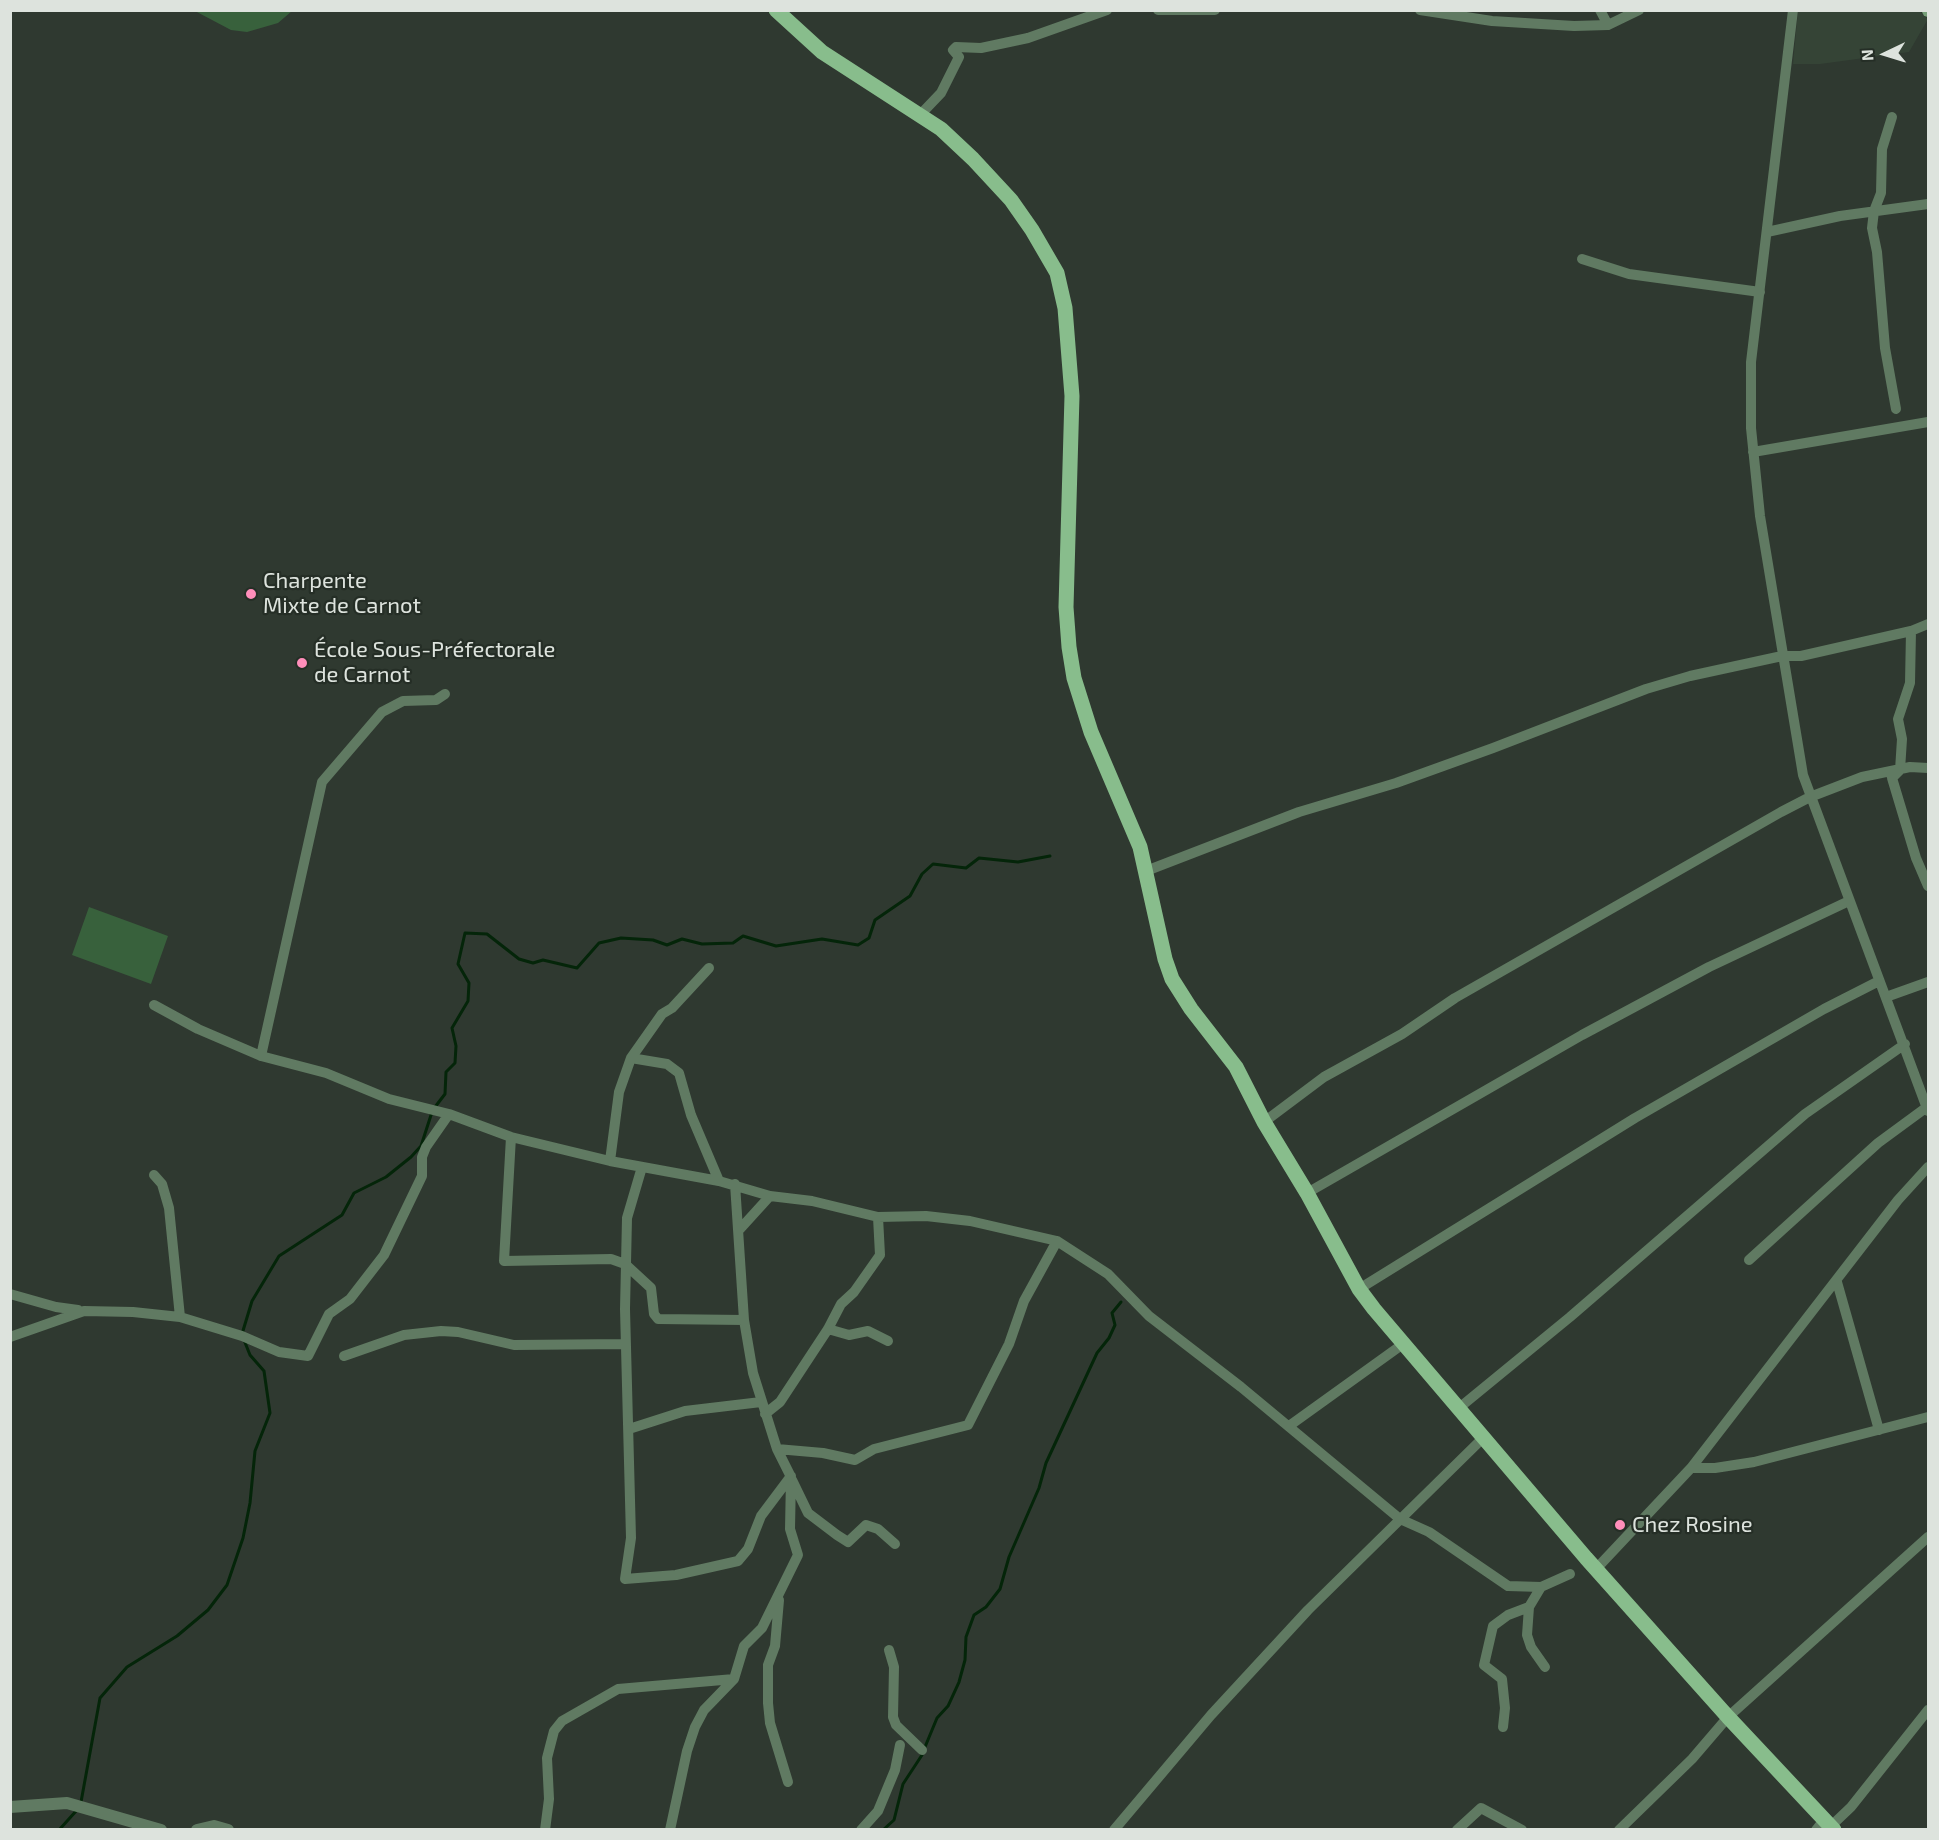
<!DOCTYPE html>
<meta charset="utf-8">
<style>
body{margin:0}
#map{position:relative;width:1939px;height:1840px;overflow:hidden;background:#2f3930;font-family:"Exo 2",sans-serif}
canvas{display:block}
.frame{position:absolute;inset:0;border:12px solid #dde3dd;pointer-events:none}
.north{position:absolute;left:1855px;top:24px;width:60px;height:60px;-webkit-text-stroke:4px #252e26;paint-order:stroke;rotate:266deg;font-size:16px;font-weight:700;line-height:24px;text-align:center;color:#dde3dd}
.north::after{content:'';display:block;margin:auto;width:21px;height:27px;background:#dde3dd;clip-path:polygon(50% 0,100% 100%,50% 72%,0 100%)}
</style>
<div id="map">
<canvas width="1939" height="1840"></canvas>
<div class="frame"></div>
<div class="north">N</div>
</div>
<script>
const g = document.querySelector('canvas').getContext('2d');
g.lineJoin = 'round';
function fillPath(path, color) { g.fillStyle = color; g.fill(path, 'evenodd'); }
const shape = rows => new Path2D(rows.map(r => 'M' + r).join(''));
function strokePath(path, color, width, dash) { g.strokeStyle = color; g.lineWidth = width; g.lineCap = dash ? 'butt' : 'round'; g.setLineDash(dash || []); g.stroke(path); }
function write(font, color, halo, rows, align = 'center') {
  g.font = font + ' "Exo 2",sans-serif'; g.lineWidth = 4.5; g.setLineDash([]); g.textBaseline = 'middle'; g.strokeStyle = halo; g.fillStyle = color; for (const [text, x, y, turn = 0] of rows) {
    g.save(); g.translate(x, y); g.rotate((+turn || 0) * Math.PI / 180); g.textAlign = isNaN(turn) ? turn : align; if (halo) g.strokeText(text, 0, 0); g.fillText(text, 0, 0); g.restore();
  }
}
fillPath(shape([
 [1798,11,1919,11,1928,19,1909,52,1820,64,1793,64]
]), '#354436');
fillPath(shape([
 [195,11,292,11,278,23,247,32,231,30],
 [89,907,168,936,151,984,72,955]
]), '#38613c');
strokePath(shape([
 [435,1107,445,1094,446,1072,455,1063,456,1046,452,1028,468,1001,469,983,458,964,465,933,487,934,519,959,533,963,543,960,577,968,599,943,621,938,653,940,667,945,682,939,702,944,733,943,743,936,776,946,822,939,858,945,869,938,875,920,910,896,922,874,933,864,966,868,979,858,1018,862,1050,856],
 [242,1334,252,1301,279,1256,342,1215,354,1193,386,1177,411,1157,421,1146,432,1112],
 [925,1747,937,1718,948,1706,959,1682,965,1660,966,1637,974,1615,986,1607,1000,1589,1009,1557,1039,1488,1046,1463,1097,1353,1109,1338,1115,1325,1112,1313,1121,1302],
 [81,1802,100,1698,127,1667,177,1636,208,1610,227,1585,243,1538,250,1503,255,1451,270,1413,264,1371,250,1355,244,1340],
 [59,1830,77,1810],
 [883,1830,894,1820,903,1784,922,1755]
]), '#042509', 3);
strokePath(shape([
 [1158,10,1215,10],
 [1420,10,1492,21,1574,26,1608,25,1639,10],
 [1600,10,1608,25],
 [1793,10,1751,362,1751,428,1760,516,1803,775,1928,1111],
 [920,115,941,93,959,57,953,50,956,47,981,48,1028,38,1107,10],
 [1892,117,1882,149,1881,193,1874,211,1872,228,1877,252,1885,348,1896,409],
 [1767,232,1840,216,1928,204],
 [1582,259,1629,274,1760,292],
 [1753,452,1928,422],
 [1911,631,1910,683,1898,719,1902,739,1900,770,1892,778,1916,858,1928,886],
 [1146,871,1299,812,1396,783,1493,748,1646,689,1690,676,1782,656,1801,656,1911,631,1928,624],
 [1886,997,1928,982],
 [154,1005,198,1029,261,1056,326,1073,389,1099,449,1114,511,1137,610,1161,719,1181,770,1196,812,1201,878,1217,926,1216,970,1221,1057,1241,1108,1274,1149,1316,1241,1387,1400,1519,1429,1532,1508,1586,1541,1587,1570,1574],
 [261,1056,322,782,382,712,403,701,436,700,445,694],
 [631,1058,667,1064,679,1073,691,1115,719,1181],
 [1264,1122,1324,1077,1402,1034,1455,998,1781,812,1810,797,1862,777,1910,767,1928,768],
 [511,1137,504,1261,611,1259,625,1264,651,1288,654,1314,658,1319,744,1320],
 [610,1161,619,1092,631,1058,662,1014,672,1008,709,968],
 [642,1167,627,1218,625,1309,631,1538,625,1579,676,1575,738,1561,748,1549,761,1516,791,1476],
 [154,1175,162,1184,169,1208,180,1317],
 [1307,1193,1582,1035,1709,967,1849,901],
 [740,1229,770,1196],
 [1749,1260,1878,1143,1927,1107],
 [1837,1282,1879,1430],
 [1359,1289,1635,1118,1824,1009,1879,981],
 [10,1294,56,1307,78,1310],
 [828,1329,849,1335,868,1331,888,1341],
 [10,1337,84,1311,133,1312,180,1317,242,1336,279,1352,308,1356,329,1314,350,1299,384,1255,422,1176,422,1157,426,1147,449,1114],
 [344,1356,404,1335,441,1331,458,1332,514,1345,626,1344],
 [1459,1408,1570,1317,1805,1114,1905,1044],
 [765,1414,780,1402,828,1329,841,1304,854,1292,880,1255,878,1217],
 [1289,1426,1403,1344],
 [629,1429,685,1411,761,1402],
 [777,1449,823,1453,855,1460,874,1449,968,1425,1009,1344,1024,1301,1057,1241],
 [1691,1468,1715,1468,1754,1462,1928,1417],
 [792,1480,808,1513,837,1535,848,1542,866,1525,878,1529,895,1544],
 [1596,1569,1691,1468,1898,1200,1928,1167],
 [1541,1587,1529,1607,1527,1635,1531,1647,1545,1667],
 [779,1600,775,1646,768,1665,768,1703,770,1723,788,1782],
 [889,1650,894,1667,893,1717,896,1725,922,1750],
 [1503,1727,1505,1708,1502,1679,1484,1665,1493,1626,1508,1615,1529,1607],
 [1830,1827,1851,1807,1928,1710],
 [545,1830,549,1799,547,1758,554,1731,562,1721,618,1689,734,1679],
 [670,1830,687,1751,695,1727,704,1710,734,1679,744,1646,762,1628,798,1555,790,1529,791,1477,777,1449,753,1373,744,1320,735,1184],
 [861,1830,878,1811,895,1770,900,1745],
 [1114,1830,1211,1715,1308,1610,1484,1437],
 [1457,1830,1481,1808,1522,1830],
 [1619,1830,1692,1759,1728,1717,1928,1537],
 [1816,1830,1824,1820]
]), '#607a62', 10);
strokePath(shape([
 [10,1807,67,1803,161,1830],
 [197,1830,214,1826,228,1830]
]), '#607a62', 12);
strokePath(shape([
 [1928,10,1928,11]
]), '#77a079', 12);
strokePath(shape([
 [776,10,822,52,941,129,973,159,1011,200,1032,230,1057,273,1065,308,1072,396,1066,607,1069,647,1074,678,1091,732,1140,847,1165,959,1172,979,1191,1009,1236,1067,1264,1122,1307,1193,1359,1289,1374,1309,1586,1558,1728,1717,1834,1830]
]), '#88bd8c', 15);
for (const [x, y, r, color] of [
 [251,594,6,"#ff8eba"],
 [302,663,6,"#ff8eba"],
 [1620,1525,6,"#ff8eba"]
]) { const dot = new Path2D(); dot.arc(x, y, r, 0, 2 * Math.PI); g.fillStyle = color; g.fill(dot); strokePath(dot, '#252e26', 2); }
write('22px', '#dde3dd', '#252e26', [
 ["Charpente",263,581],
 ["Mixte de Carnot",263,606],
 ["École Sous-Préfectorale",314,650],
 ["de Carnot",314,675],
 ["Chez Rosine",1632,1525]
], 'left');
</script>
